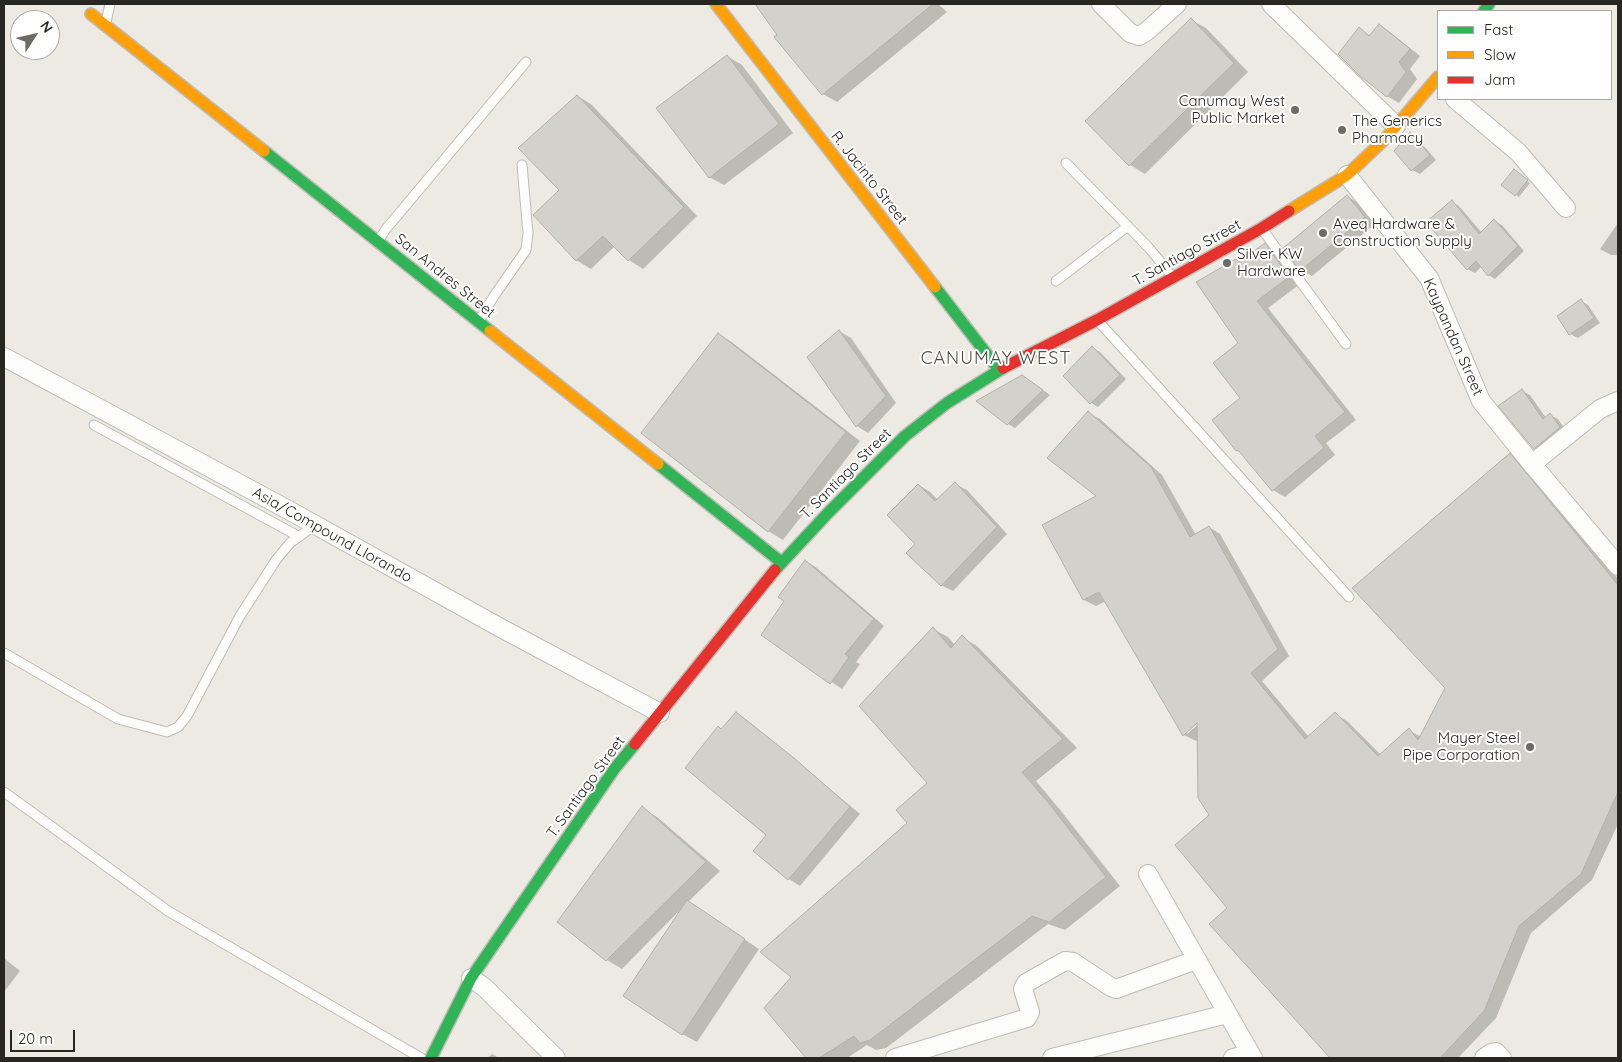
<!DOCTYPE html>
<style>
body{margin:0}
#map{position:relative;width:1622px;height:1062px;overflow:hidden;background:#eceae2;font-family:Quicksand,sans-serif}
canvas{display:block}
.frame{position:absolute;inset:0;border:5px solid #272621;pointer-events:none}
.legend{position:absolute;left:1437px;top:10px;width:175px;height:90px;box-sizing:border-box;background:#fff;border:1px solid #a9a8a6;margin:0;padding:6px 9px;list-style:none;font-size:15px;color:#272621}
.legend li{display:flex;align-items:center;gap:10px;height:25px}
.legend b{width:25px;border:1px solid #a9a8a6}
.north{position:absolute;left:10px;top:10px;width:50px;height:50px;box-sizing:border-box;background:#fff;border:1px solid #a9a8a6;border-radius:50%;rotate:55deg;font-size:14px;font-weight:700;line-height:20px;text-align:center;color:#272621}
.north::after{content:'';display:block;margin:auto;width:18px;height:22px;background:#6c6b65;clip-path:polygon(50% 0,100% 100%,50% 72%,0 100%)}
.scale{position:absolute;left:10px;top:1030px;width:65px;height:22px;box-sizing:border-box;border:2px solid #272621;border-top:0;padding-left:6px;font-size:15px;line-height:18px;white-space:nowrap;color:#272621;-webkit-text-stroke:4px #fff;paint-order:stroke}
</style>
<div id="map">
<canvas width="1622" height="1062"></canvas>
<div class="frame"></div>
<ul class="legend">
<li><b style="height:6px;background:#30b455"></b>Fast</li>
<li><b style="height:6px;background:#ff9f0a"></b>Slow</li>
<li><b style="height:6px;background:#e5322d"></b>Jam</li>
</ul>
<div class="north">N</div>
<div class="scale">20 m</div>
</div>
<script>
const g = document.querySelector('canvas').getContext('2d');
g.lineJoin = 'round';
function fillPath(path, color) { g.fillStyle = color; g.fill(path, 'evenodd'); }
const shape = rows => new Path2D(rows.map(r => 'M' + r).join(''));
function strokePath(path, color, width, dash) { g.strokeStyle = color; g.lineWidth = width; g.lineCap = dash ? 'butt' : 'round'; g.setLineDash(dash || []); g.stroke(path); }
function write(font, color, halo, rows, align = 'center') {
  g.font = font + ' Quicksand,sans-serif'; g.lineWidth = 4; g.setLineDash([]); g.textBaseline = 'middle'; g.strokeStyle = halo; g.fillStyle = color; for (const [text, x, y, turn = 0] of rows) {
    g.save(); g.translate(x, y); g.rotate((+turn || 0) * Math.PI / 180); g.textAlign = isNaN(turn) ? turn : align; if (halo) g.strokeText(text, 0, 0); g.fillText(text, 0, 0); g.restore();
  }
}
fillPath(shape([
 [757,4,938,4,947,12,837,102,823,94],
 [1191,20,1206,28,1248,72,1145,174,1130,165,1087,122],
 [1379,26,1390,32,1420,56,1410,69,1417,79,1399,103,1387,96,1359,29,1371,36],
 [727,56,742,65,793,133,724,185,709,177],
 [578,96,592,105,697,216,643,269,629,260,615,246,591,269,576,260,560,190],
 [1410,134,1417,138,1436,160,1420,174,1412,170],
 [1517,173,1530,183,1519,197,1503,185],
 [1347,196,1358,203,1375,224,1312,276,1301,270,1285,248],
 [1452,202,1459,206,1482,233,1494,221,1502,225,1524,251,1495,279,1488,275,1482,266,1475,273,1467,269],
 [1618,223,1618,255,1611,255,1600,249],
 [1265,245,1276,251,1300,284,1268,308,1356,420,1326,443,1335,455,1285,497,1273,490,1242,453,1237,451,1214,420,1242,398,1236,260,1240,262],
 [1581,301,1588,305,1600,323,1578,338,1570,334],
 [839,331,851,338,896,403,868,433,857,426,808,357],
 [719,334,733,343,860,441,783,540,768,531],
 [1092,348,1100,352,1126,379,1098,407,1091,403,1064,376],
 [1029,380,1050,395,1015,428,1008,424],
 [1522,391,1530,395,1546,418,1550,415,1558,419,1567,432,1542,452,1534,448],
 [1088,413,1100,419,1162,475,1196,535,1209,527,1220,534,1289,656,1262,681,1309,737,1335,714,1347,721,1381,755,1409,730,1421,737,1446,688,1510,455,1521,461,1618,579,1618,824,1592,880,1531,933,1496,1018,1458,1058,1332,1058,1211,924,1229,908,1199,739,1196,741,1184,735,1106,601,1096,606,1084,600,1043,526,1098,496],
 [1201,718,1203,720,1187,734,1187,730],
 [955,484,967,490,1007,534,953,591,941,585,917,544,919,485,930,492,938,500],
 [806,561,817,568,884,626,856,662,860,664,842,689,762,634,786,601],
 [933,629,948,637,955,645,962,637,977,646,1077,748,1036,781,1061,811,1120,886,1065,930,1048,924,886,1048,876,1050,867,1045,847,1058,807,1058,766,1008,793,976,909,823,929,783],
 [736,713,747,720,860,814,800,886,789,879,755,851,768,835,719,727,722,729],
 [642,808,657,817,720,871,688,902,759,949,697,1042,682,1034,680,912,679,911,622,969,607,960],
 [4,958,20,971,4,992],
 [492,1054,499,1058,487,1058]
]), '#0003');
const building = shape([
 [755,4,933,4,822,95,774,37,777,35,755,4],
 [1191,18,1234,63,1129,166,1085,121,1191,18],
 [1379,24,1410,49,1399,62,1406,72,1387,97,1360,76,1338,54,1359,27,1369,36,1379,24],
 [727,55,779,124,709,178,656,108,727,55],
 [577,95,684,207,628,261,603,236,576,261,533,215,559,190,518,148,577,95],
 [1410,132,1430,155,1411,171,1394,151,1410,132],
 [1514,169,1528,180,1515,196,1501,185,1514,169],
 [1347,195,1365,217,1300,271,1283,248,1347,195],
 [1452,200,1479,234,1494,219,1518,246,1488,276,1476,261,1467,270,1426,222,1452,200],
 [1265,243,1289,277,1257,301,1345,412,1315,436,1324,448,1272,491,1238,450,1236,451,1212,420,1240,398,1213,363,1238,343,1196,282,1236,259,1239,262,1265,243],
 [1581,299,1594,318,1569,335,1557,316,1581,299],
 [839,330,886,396,856,427,807,357,839,330],
 [718,333,846,432,768,532,641,433,718,333],
 [1092,346,1120,375,1090,404,1063,376,1092,346],
 [1022,375,1043,390,1007,425,976,401,1022,375],
 [1522,389,1543,419,1550,413,1560,427,1534,449,1498,406,1522,389],
 [1088,411,1151,467,1190,537,1209,526,1278,649,1251,673,1305,739,1335,712,1378,756,1409,728,1418,740,1445,688,1352,588,1510,453,1618,585,1618,792,1581,874,1519,926,1484,1011,1440,1058,1330,1058,1209,924,1227,908,1175,845,1209,815,1198,798,1197,723,1183,736,1099,592,1083,600,1042,525,1096,496,1047,458,1088,411],
 [955,482,997,527,941,586,906,553,915,544,887,515,918,484,935,501,955,482],
 [805,560,874,619,845,654,849,657,830,684,761,635,784,601,778,597,805,560],
 [933,627,951,648,962,635,1063,739,1022,772,1047,801,1106,877,1049,922,1032,916,870,1040,860,1043,854,1036,819,1058,806,1058,764,1008,791,977,760,952,907,823,896,810,927,783,859,706,933,627],
 [736,712,794,758,850,807,788,880,753,851,766,835,685,768,718,726,721,729,736,712],
 [642,806,706,862,606,961,557,922,642,806],
 [687,900,745,939,682,1035,623,996,687,900]
]);
fillPath(building, '#d2d1cb');
strokePath(building, '#b1b0aa', 1);
const lane = shape([
 [106,22,110,4],
 [1066,163,1149,248,1172,276],
 [1262,229,1346,344],
 [378,241,386,229,526,62],
 [1056,281,1128,226],
 [480,319,494,296,526,250,528,233,522,165],
 [1098,321,1349,597],
 [94,425,298,536],
 [4,653,118,719,167,732,178,727,187,716,240,616,276,560,290,543,308,530,313,524],
 [4,792,168,911,421,1058]
]);
const street = shape([
 [1101,4,1130,33,1139,36,1147,31,1177,4],
 [1271,4,1396,126],
 [1455,99,1518,152,1566,208],
 [1347,175,1429,278,1481,401,1532,464,1618,566],
 [4,357,283,507,499,627,660,713],
 [1532,464,1600,409,1618,401],
 [1148,874,1253,1058],
 [471,978,484,987,556,1058],
 [895,1058,1027,1018,1030,1012,1023,989,1026,983,1065,961,1073,962,1111,987,1116,989,1196,960],
 [1052,1058,1227,1014],
 [1233,1058,1251,1054],
 [1484,1058,1491,1053,1496,1052,1502,1058]
]);
const fast = shape([
 [1484,11,1489,4],
 [264,151,490,331],
 [935,287,999,370],
 [658,464,781,562],
 [775,570,828,513,905,436,947,403,1003,368],
 [431,1058,471,978,615,768,635,744]
]);
const slow = shape([
 [716,4,935,287],
 [91,14,264,151],
 [1289,211,1347,175,1385,139,1438,77],
 [490,331,658,464]
]);
const jam = shape([
 [1003,368,1097,320,1262,228,1289,211],
 [635,744,775,570]
]);
strokePath(lane, '#bebcb7', 11);
strokePath(street, '#bebcb7', 20);
strokePath(fast, '#bebcb7', 14);
strokePath(slow, '#bebcb7', 14);
strokePath(jam, '#bebcb7', 14);
strokePath(lane, '#fcfcfb', 9);
strokePath(street, '#fcfcfb', 18);
strokePath(fast, '#30b455', 11);
strokePath(slow, '#ff9f0a', 11);
strokePath(jam, '#e5322d', 11);
for (const [x, y, r, color] of [
 [1295,110,5,"#6c6b65"],
 [1342,130,5,"#6c6b65"],
 [1323,233,5,"#6c6b65"],
 [1227,263,5,"#6c6b65"],
 [1530,747,5,"#6c6b65"]
]) { const dot = new Path2D(); dot.arc(x, y, r, 0, 2 * Math.PI); g.fillStyle = color; g.fill(dot); strokePath(dot, '#fff', 2); }
write('15px', '#272621', '#fff', [
 ["Canumay West",1285,101,"right"],
 ["Public Market",1285,118,"right"],
 ["The Generics",1352,121],
 ["Pharmacy",1352,138],
 ["Aveq Hardware &",1333,224],
 ["Construction Supply",1333,241],
 ["Silver KW",1237,254],
 ["Hardware",1237,271],
 ["Mayer Steel",1520,738,"right"],
 ["Pipe Corporation",1520,755,"right"]
], 'left');
write('15px', '#272621', '#fff', [
 ["R. Jacinto Street",869,178,52],
 ["T. Santiago Street",1187,253,-29],
 ["San Andres Street",445,276,39],
 ["Kaypandan Street",1453,337,66],
 ["T. Santiago Street",846,474,-45],
 ["Asia/Compound Llorando",332,535,29],
 ["T. Santiago Street",586,787,-54]
]);
g.letterSpacing = '1px';
write('18px', '#4f4d42', '#fff', [
 ["CANUMAY WEST",996,359]
]);
g.letterSpacing = '0px';
</script>
